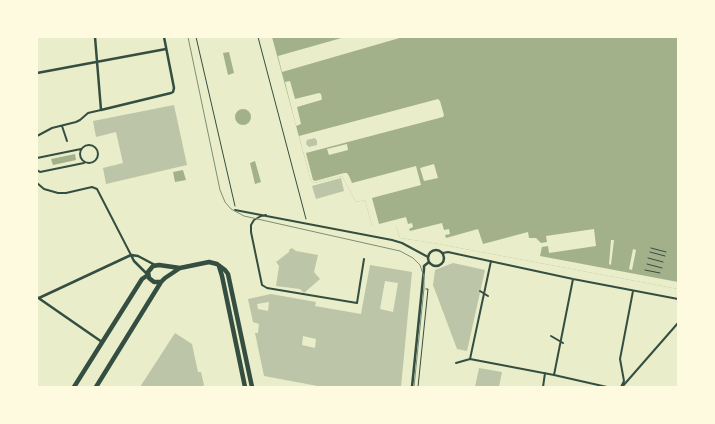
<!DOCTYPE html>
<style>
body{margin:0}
#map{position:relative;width:715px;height:424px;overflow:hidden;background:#e9edc9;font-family:"Alegreya Sans",sans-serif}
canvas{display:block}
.frame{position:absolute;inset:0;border:38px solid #fefae0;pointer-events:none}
</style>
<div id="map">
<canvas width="715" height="424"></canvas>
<div class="frame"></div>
</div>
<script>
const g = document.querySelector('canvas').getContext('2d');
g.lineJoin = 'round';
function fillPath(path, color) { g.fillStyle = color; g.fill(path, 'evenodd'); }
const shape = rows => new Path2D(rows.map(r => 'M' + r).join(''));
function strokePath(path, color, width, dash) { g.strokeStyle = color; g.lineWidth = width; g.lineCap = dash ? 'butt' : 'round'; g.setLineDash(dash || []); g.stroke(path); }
fillPath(shape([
 [272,37,678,37,678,289,433,243,400,238,396,226,372,226,365,200,356,202,342,176,314,183,311,181],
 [229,52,234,73,228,75,223,53],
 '235 117a8 8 0 1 1 16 0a8 8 0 1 1-16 0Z',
 [75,154,76,160,53,165,51,159],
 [255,161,261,182,255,184,250,163],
 [183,170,186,180,175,182,173,172]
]), '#a3b18a');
fillPath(shape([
 [345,37,403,37,282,72,278,56],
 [290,81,295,99,319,93,321,94,322,99,321,100,297,107,301,124,296,126,285,82],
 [438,99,440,101,444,115,443,117,306,153,313,180,315,181,344,173,347,173,349,176,352,183,416,166,421,185,372,198,379,224,406,217,408,224,412,223,413,227,409,229,410,231,442,223,444,230,449,229,450,234,445,235,446,238,478,229,483,244,528,232,529,238,536,238,541,243,547,242,546,236,594,229,596,246,549,253,548,246,542,247,540,256,678,282,678,289,433,243,400,238,396,226,372,226,365,200,356,202,342,176,314,183,311,181,299,136],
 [347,144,348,150,329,155,327,149],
 [434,164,438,178,424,181,420,168],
 [611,240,614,240,611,265,609,264],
 [633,249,636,250,632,270,629,269]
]), '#e9edc9');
fillPath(shape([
 [174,105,187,165,106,184,103,168,123,163,116,132,96,137,93,121],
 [315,138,317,141,317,145,309,147,306,144,307,140],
 [341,178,344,191,316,199,312,186],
 [292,248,296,251,318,255,314,272,320,279,304,293,300,289,276,286,279,266,276,262,289,252,289,250],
 [453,263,485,270,467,351,457,349,433,285,435,270],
 [370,265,412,272,401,387,323,387,264,376,255,333,258,333,259,324,253,322,248,299,271,294,316,302,315,306,361,314],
 [385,281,398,283,393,312,380,309],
 [269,302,268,311,258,309,257,304],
 [303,336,316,339,315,348,302,345],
 [175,333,192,344,198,372,201,372,204,385,201,387,140,387],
 [479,368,502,372,499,387,475,387]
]), '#bcc5a7');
strokePath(shape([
 [196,37,235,206],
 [258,37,306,219],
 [651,248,666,252],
 [650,252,665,256],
 [648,258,663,262],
 [647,264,662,268],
 [645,270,660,273],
 [418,387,428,289,426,289]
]), '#344e41', 1);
strokePath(shape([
 [62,126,67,141],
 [37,136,52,128,76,122,80,120,88,113,101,110],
 '80 154a9 9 0 1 1 18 0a9 9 0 1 1-18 0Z',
 [37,158,81,149],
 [37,170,40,172,84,163],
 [37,183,44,189,58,193,66,193,92,187,97,189,131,255],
 [235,210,392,240,402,243,428,257],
 [266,215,261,216,254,220,251,225,251,232,262,285,267,288,357,303,364,259],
 [443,253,448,252,457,254,573,279,678,299],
 [480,291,488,296],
 [551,336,563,343],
 [470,359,491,261],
 [456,363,470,359,554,375,607,387],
 [554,375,573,279],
 [543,387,545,373],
 [621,387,624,381,620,359,633,291],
 [622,387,678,323]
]), '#344e41', 2);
strokePath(shape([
 [95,37,101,110,171,93,173,92,174,88,164,37],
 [37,73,166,49],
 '428 258a8 8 0 1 1 16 0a8 8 0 1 1-16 0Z',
 [131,255,134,261,147,274],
 [131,255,138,256,155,265],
 [37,297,102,342],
 [39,298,131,255],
 [412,387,424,269,424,266,429,262]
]), '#344e41', 2.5);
strokePath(shape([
 [219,266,222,276,245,387],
 [161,282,154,282,149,278,148,272,153,266,159,265,180,268,209,262,217,264,225,270,228,274,252,387],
 [74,387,142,279,148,275],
 [96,387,161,282,165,278,180,268]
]), '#344e41', 4.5);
strokePath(shape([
 [188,37,220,190,225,202,231,209,244,216,400,251,413,258,420,265,424,277,424,288,414,387]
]), '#7c8e77', 1);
</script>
